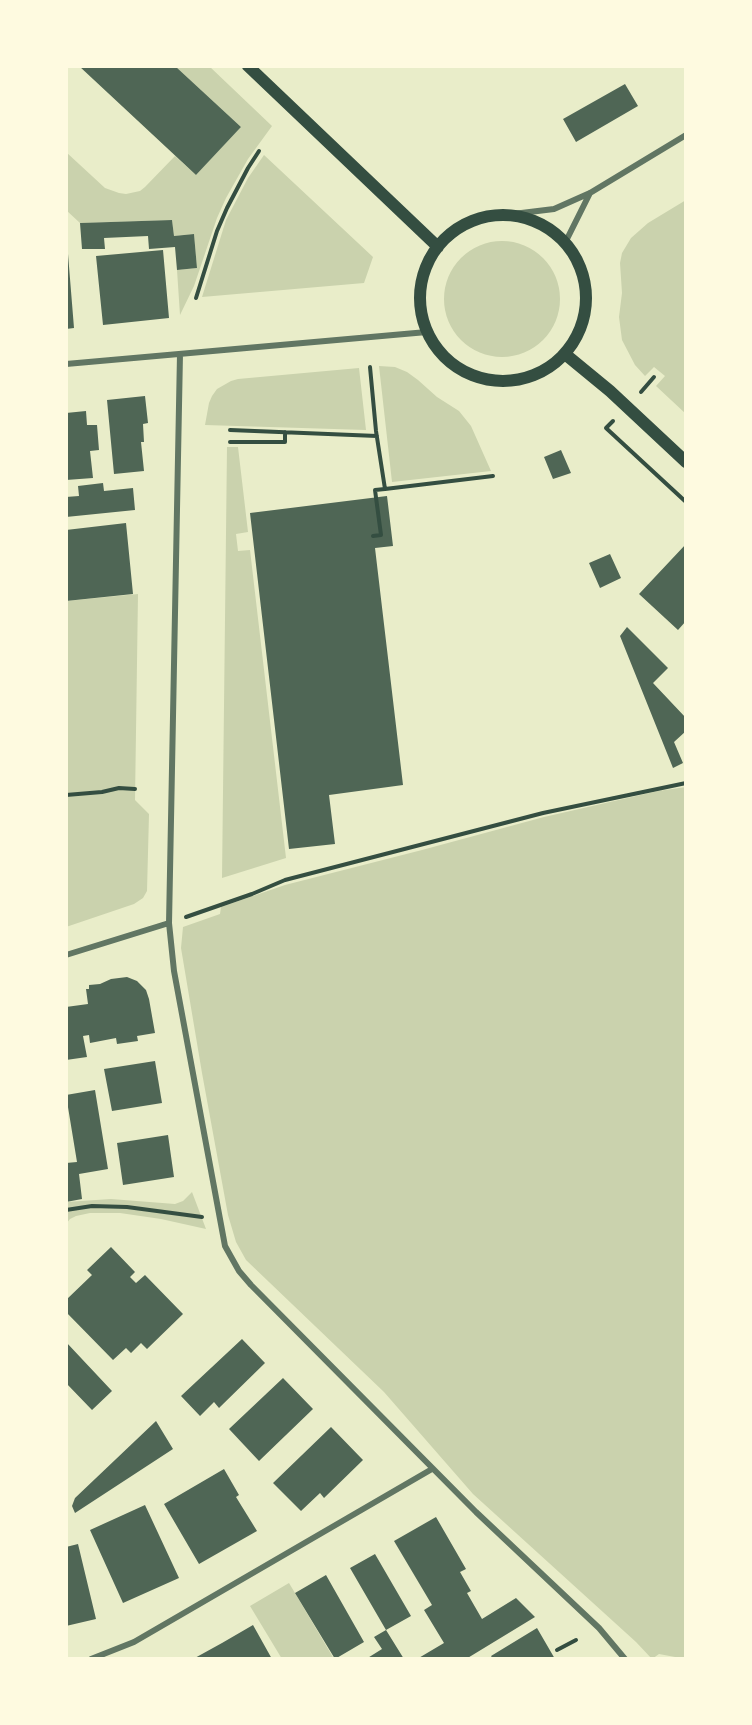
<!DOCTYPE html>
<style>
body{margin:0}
#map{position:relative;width:752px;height:1725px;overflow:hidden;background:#e9edc9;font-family:Jost,sans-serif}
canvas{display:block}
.frame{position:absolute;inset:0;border:68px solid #fefae0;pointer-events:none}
</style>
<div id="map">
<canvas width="752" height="1725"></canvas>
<div class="frame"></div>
</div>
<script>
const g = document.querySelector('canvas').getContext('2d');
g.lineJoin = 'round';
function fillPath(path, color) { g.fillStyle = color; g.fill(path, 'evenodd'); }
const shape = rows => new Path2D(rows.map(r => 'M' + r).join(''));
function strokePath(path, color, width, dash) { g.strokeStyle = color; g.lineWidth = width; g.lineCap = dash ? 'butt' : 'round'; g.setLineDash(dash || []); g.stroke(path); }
fillPath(shape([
 [175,66,209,66,272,126,248,159,226,198,217,218,194,286,180,315,177,270,197,268,194,234,174,236,172,220,80,223,66,210,66,152,105,188,119,193,126,194,140,191,145,187,175,156,196,175,241,127],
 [264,155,373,257,364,283,202,297,226,220,248,178],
 [686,200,686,414,656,386,665,376,654,367,645,376,635,365,622,340,619,317,622,293,620,263,622,253,631,238,648,223],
 '444 299a58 58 0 1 1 116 0a58 58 0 1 1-116 0Z',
 [379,366,395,367,407,372,418,380,437,397,459,411,471,426,491,471,392,482],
 [359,368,366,430,205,425,209,403,212,396,217,389,231,381,238,379],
 [227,447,238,447,248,532,236,534,238,551,250,550,286,858,222,878],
 [138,594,135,800,149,814,147,891,143,898,134,904,66,927,66,601],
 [686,787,686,1659,659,1654,652,1659,636,1642,473,1494,384,1392,246,1260,236,1242,228,1215,202,1073,181,948,183,927,220,914,221,907,285,885,422,850,544,817,658,791],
 [192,1192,206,1229,161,1219,120,1213,90,1213,76,1216,70,1219,66,1224,66,1202,111,1199,175,1204,183,1201],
 [289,1583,295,1593,334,1659,282,1659,250,1606]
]), '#cad2ad');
fillPath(shape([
 [79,66,175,66,241,127,196,175],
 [625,84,638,106,576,142,563,119],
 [172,220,174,236,194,234,197,268,177,270,175,247,149,249,148,236,104,238,105,249,82,249,80,223],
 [163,250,169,318,103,325,96,256],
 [66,254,68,254,74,328,66,329],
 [145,396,148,423,143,424,144,442,141,442,144,471,114,474,107,400],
 [86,411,87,425,97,425,99,450,90,451,93,478,66,480,66,413],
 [561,450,571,473,553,479,544,457],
 [103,483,104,491,133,488,135,510,66,517,66,497,79,496,78,486],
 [387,496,393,546,375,548,403,785,329,795,335,844,289,849,250,513],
 [126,523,133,594,66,601,66,530],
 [686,544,686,621,678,630,639,594],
 [610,554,621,578,600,588,589,563],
 [627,627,668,668,653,683,686,718,686,731,674,742,683,763,673,768,620,636],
 [127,977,137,981,146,990,149,999,155,1033,137,1036,138,1041,117,1044,116,1038,90,1043,89,1035,83,1036,87,1057,66,1060,66,1007,88,1004,86,989,89,989,89,985,100,984,111,979],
 [155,1061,162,1103,112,1111,104,1069],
 [95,1090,108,1169,79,1174,82,1199,66,1202,66,1163,77,1162,66,1095],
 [168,1135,174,1177,123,1185,117,1143],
 [111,1247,135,1272,130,1277,136,1283,145,1275,183,1314,147,1349,141,1343,131,1353,126,1348,113,1360,66,1312,66,1300,92,1275,87,1270],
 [242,1339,265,1363,219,1408,214,1402,200,1416,181,1396],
 [66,1342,112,1391,92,1410,66,1383],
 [283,1378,313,1409,259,1461,229,1429],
 [156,1421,173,1449,75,1513,72,1506,75,1498],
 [331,1427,363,1460,324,1498,320,1493,301,1511,273,1483],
 [224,1469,239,1495,236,1497,257,1531,199,1564,164,1504],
 [145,1505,179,1578,123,1603,90,1530],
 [436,1517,466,1569,460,1572,471,1591,467,1593,482,1619,516,1598,535,1617,466,1659,417,1659,444,1643,424,1610,432,1605,394,1541],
 [78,1544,96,1619,66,1626,66,1547],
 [375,1554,411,1616,386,1630,350,1568],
 [326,1575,364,1642,335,1659,295,1593],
 [253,1625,272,1659,193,1659,222,1643],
 [537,1628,555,1659,493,1659,491,1656],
 [386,1630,404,1659,366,1659,382,1649,374,1637]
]), '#4f6655');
strokePath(shape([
 [196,298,217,231,227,208,248,168,259,151],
 [370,367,376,431,385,489,493,476],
 [641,392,654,377],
 [613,421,606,428,686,502],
 [230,430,377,436],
 [230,442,285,442,285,432],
 [373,536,381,535,375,490,385,489],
 [66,795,102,792,119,788,135,789],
 [186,917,252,894,285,880,543,813,686,783],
 [66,1210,92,1206,127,1207,202,1217],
 [557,1650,576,1640]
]), '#344e41', 4);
strokePath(shape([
 [505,215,554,209,590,193,686,135],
 [565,243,590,193],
 [180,354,169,923,174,971,225,1246,239,1271,251,1285,476,1512,599,1628,625,1659],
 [66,364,427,332],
 [66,955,169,923],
 [91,1659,134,1642,432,1469]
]), '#617663', 6);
strokePath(shape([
 [248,66,438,247],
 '420 298a83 83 0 1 1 166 0a83 83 0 1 1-166 0Z',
 [565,354,610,391,686,462]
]), '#344e41', 12);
</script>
